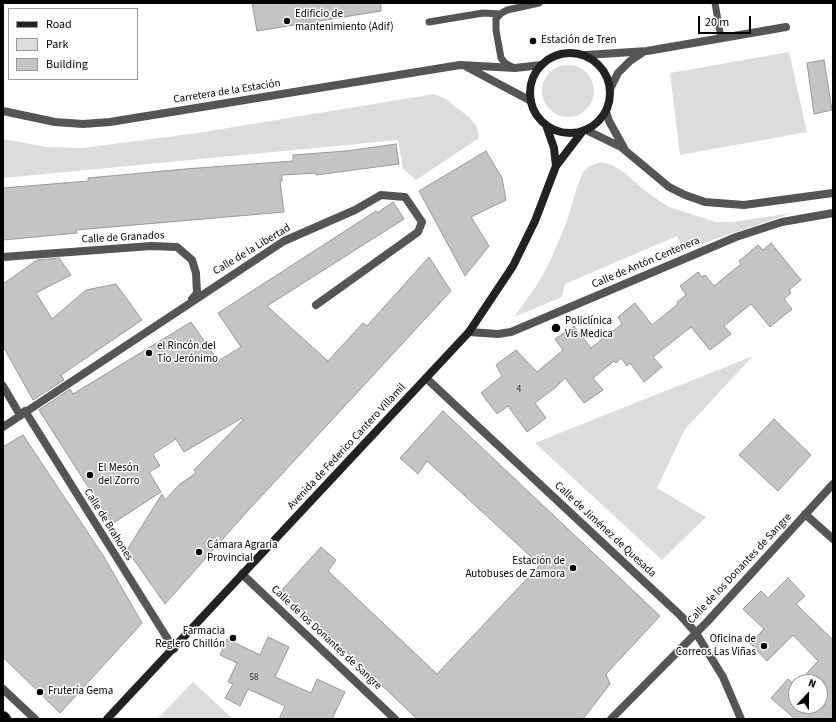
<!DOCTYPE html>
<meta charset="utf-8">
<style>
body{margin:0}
#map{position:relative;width:836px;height:722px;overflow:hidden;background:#fff;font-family:"Source Sans 3",sans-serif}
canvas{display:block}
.frame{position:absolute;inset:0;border:4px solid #000;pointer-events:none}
.legend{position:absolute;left:8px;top:8px;width:130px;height:72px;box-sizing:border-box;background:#fff;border:1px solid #999;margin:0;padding:5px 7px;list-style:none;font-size:12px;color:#000}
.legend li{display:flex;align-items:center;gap:8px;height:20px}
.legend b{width:20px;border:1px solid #999}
.north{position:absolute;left:788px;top:674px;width:40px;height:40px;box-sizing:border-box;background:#fff;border:1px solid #999;border-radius:50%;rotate:22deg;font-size:11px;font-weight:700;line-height:16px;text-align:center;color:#000}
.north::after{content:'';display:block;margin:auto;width:14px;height:18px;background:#000;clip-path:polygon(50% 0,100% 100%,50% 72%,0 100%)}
.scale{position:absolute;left:698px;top:16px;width:53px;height:18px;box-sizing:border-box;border:2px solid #000;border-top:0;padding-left:5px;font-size:12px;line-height:14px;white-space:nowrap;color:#000;-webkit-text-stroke:3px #fff;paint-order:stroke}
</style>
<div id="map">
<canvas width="836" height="722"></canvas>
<div class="frame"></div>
<ul class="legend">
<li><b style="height:5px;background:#222"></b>Road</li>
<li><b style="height:11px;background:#dcdcdc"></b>Park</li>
<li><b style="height:11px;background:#c4c4c4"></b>Building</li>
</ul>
<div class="north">N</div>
<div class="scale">20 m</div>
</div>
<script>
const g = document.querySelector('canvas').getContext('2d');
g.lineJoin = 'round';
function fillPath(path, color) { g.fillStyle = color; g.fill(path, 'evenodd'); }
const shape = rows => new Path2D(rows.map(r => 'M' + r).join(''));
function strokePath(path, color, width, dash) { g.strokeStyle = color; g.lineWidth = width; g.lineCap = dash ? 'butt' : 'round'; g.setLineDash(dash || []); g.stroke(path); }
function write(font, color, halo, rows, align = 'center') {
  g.font = font + ' "Source Sans 3",sans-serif'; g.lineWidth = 3; g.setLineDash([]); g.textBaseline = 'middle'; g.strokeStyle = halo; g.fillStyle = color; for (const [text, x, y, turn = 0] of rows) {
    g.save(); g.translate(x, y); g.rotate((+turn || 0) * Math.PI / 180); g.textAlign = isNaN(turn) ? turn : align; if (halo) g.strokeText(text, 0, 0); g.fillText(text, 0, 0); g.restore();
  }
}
fillPath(shape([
 [789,52,807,132,680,155,670,73],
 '542 91a26 26 0 1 1 52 0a26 26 0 1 1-52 0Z',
 [434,94,446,99,470,118,477,127,479,138,416,180,403,169,398,140,3,178,3,139,47,147,82,148,198,133],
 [600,162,612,165,626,174,645,191,669,207,716,222,732,222,792,213,683,250,677,236,565,284,562,297,514,317,537,285,550,261,566,224,578,184,583,172,588,167],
 [753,356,685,429,657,488,706,517,662,560,535,443],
 [193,682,233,719,157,719]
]), '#dcdcdc');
const building = shape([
 [252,3,381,3,381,11,257,31,252,3],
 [824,60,832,110,814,114,807,63,824,60],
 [396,144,399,164,316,175,316,173,282,175,282,181,280,181,284,212,76,230,77,233,3,240,3,188,88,181,88,178,185,169,293,161,293,155,346,151,396,144],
 [486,151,502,178,506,200,471,217,489,246,465,276,419,191,486,151],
 [393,202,404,219,267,306,328,361,363,323,367,326,429,257,451,291,244,515,165,604,127,550,162,494,165,500,180,484,196,473,194,470,243,420,242,418,184,452,176,439,153,454,160,466,149,472,161,492,112,524,39,410,70,389,73,394,191,322,218,361,241,347,218,313,376,211,377,213,393,202],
 [771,243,801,280,789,290,791,293,784,299,792,309,770,327,751,304,724,326,731,334,710,350,691,327,653,357,662,367,644,382,630,363,627,366,621,358,616,363,614,361,593,378,603,390,584,403,565,378,556,387,535,403,546,418,527,432,508,406,497,414,481,393,502,376,496,365,516,350,537,372,563,350,555,339,574,326,591,348,622,324,618,317,635,303,652,325,678,304,677,302,686,295,680,286,698,272,702,277,705,275,714,286,741,264,739,261,758,245,763,250,771,243],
 [59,258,71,275,36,293,52,319,86,290,116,284,142,320,61,375,64,380,33,400,3,346,3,284,37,260,59,258],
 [443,411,660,616,606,674,610,684,583,719,417,719,282,590,321,547,336,560,328,571,437,674,540,565,427,461,418,474,400,458,443,411],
 [774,419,811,455,778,491,739,455,774,419],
 [23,435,104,557,142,623,60,713,3,657,3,447,23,435],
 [788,578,805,596,796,604,833,640,833,719,795,719,771,698,788,679,796,686,796,706,820,706,820,682,799,682,818,661,793,635,767,661,750,643,764,629,743,609,761,591,768,598,788,578],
 [268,637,289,647,275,677,311,693,317,679,345,692,332,719,279,719,285,706,248,689,240,706,225,698,233,684,228,682,237,663,220,655,227,639,260,655,268,637]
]);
fillPath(building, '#c4c4c4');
strokePath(building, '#999', 1);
const highway = shape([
 [3,717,5,719]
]);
strokePath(highway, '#dbdbdb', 14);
strokePath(shape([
 [715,3,721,38],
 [429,22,483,13,500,14],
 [514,68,505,63,501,58,496,30,496,19,500,14,507,10,539,3]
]), '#555', 7);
strokePath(shape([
 [586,55,647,51,786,27],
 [467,67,531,101],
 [610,89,618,73,630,61,642,53],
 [3,111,55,122,83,124,110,122,460,65,515,68,541,65],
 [606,112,609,121,624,148],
 [586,130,621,147,669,187,685,195,705,202,744,205,833,193],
 [3,257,151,246,177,247,192,260,196,273,197,293,192,299],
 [469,332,498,334,511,332,736,237,782,222,833,213],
 [426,378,681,616,696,633,723,677,741,719],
 [3,386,20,415],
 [25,411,174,649],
 [3,427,284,241,355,210,381,195,405,197,422,222,418,232,316,305],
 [805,514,833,539],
 [242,574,395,719],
 [3,689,35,719],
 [611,719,707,622,833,484]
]), '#555', 8);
strokePath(shape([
 '530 93a40 40 0 1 1 80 0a40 40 0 1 1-80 0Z',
 [546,125,554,148,556,166],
 [107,719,469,332,513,266,535,221,556,166,582,132]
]), '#222', 8);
strokePath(highway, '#000', 12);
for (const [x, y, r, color] of [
 [287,21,4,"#000"],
 [533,41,4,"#000"],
 [556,328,5,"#000"],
 [149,353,4,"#000"],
 [90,475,4,"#000"],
 [199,552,4,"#000"],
 [573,568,4,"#000"],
 [233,638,4,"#000"],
 [764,646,4,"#000"],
 [40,692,4,"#000"]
]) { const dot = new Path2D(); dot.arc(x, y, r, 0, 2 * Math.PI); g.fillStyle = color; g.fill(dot); strokePath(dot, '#fff', 1.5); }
write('9px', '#313131', null, [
 ["4",519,390],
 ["58",254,678]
]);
write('11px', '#000', '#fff', [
 ["Edificio de",295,15],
 ["mantenimiento (Adif)",295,28],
 ["Estación de Tren",541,41],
 ["Policlínica",565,322],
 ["Vis Medica",565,335],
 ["el Rincón del",157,347],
 ["Tío Jerónimo",157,360],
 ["El Mesón",98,469],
 ["del Zorro",98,482],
 ["Cámara Agraria",207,546],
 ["Provincial",207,559],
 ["Estación de",565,562,"right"],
 ["Autobuses de Zamora",565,575,"right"],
 ["Farmacia",225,632,"right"],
 ["Reglero Chillón",225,645,"right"],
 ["Oficina de",756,640,"right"],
 ["Correos Las Viñas",756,653,"right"],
 ["Frutería Gema",48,692]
], 'left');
write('11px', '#000', '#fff', [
 ["Carretera de la Estación",227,92,-9],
 ["Calle de Granados",123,238,-3],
 ["Calle de la Libertad",252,250,-31],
 ["Calle de Antón Centenera",646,263,-23],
 ["Avenida de Federico Cantero Villamil",347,447,-47],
 ["Calle de Brahones",108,525,58],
 ["Calle de Jiménez de Quesada",605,530,43],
 ["Calle de los Donantes de Sangre",740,569,-47],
 ["Calle de los Donantes de Sangre",326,638,43]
]);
</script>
